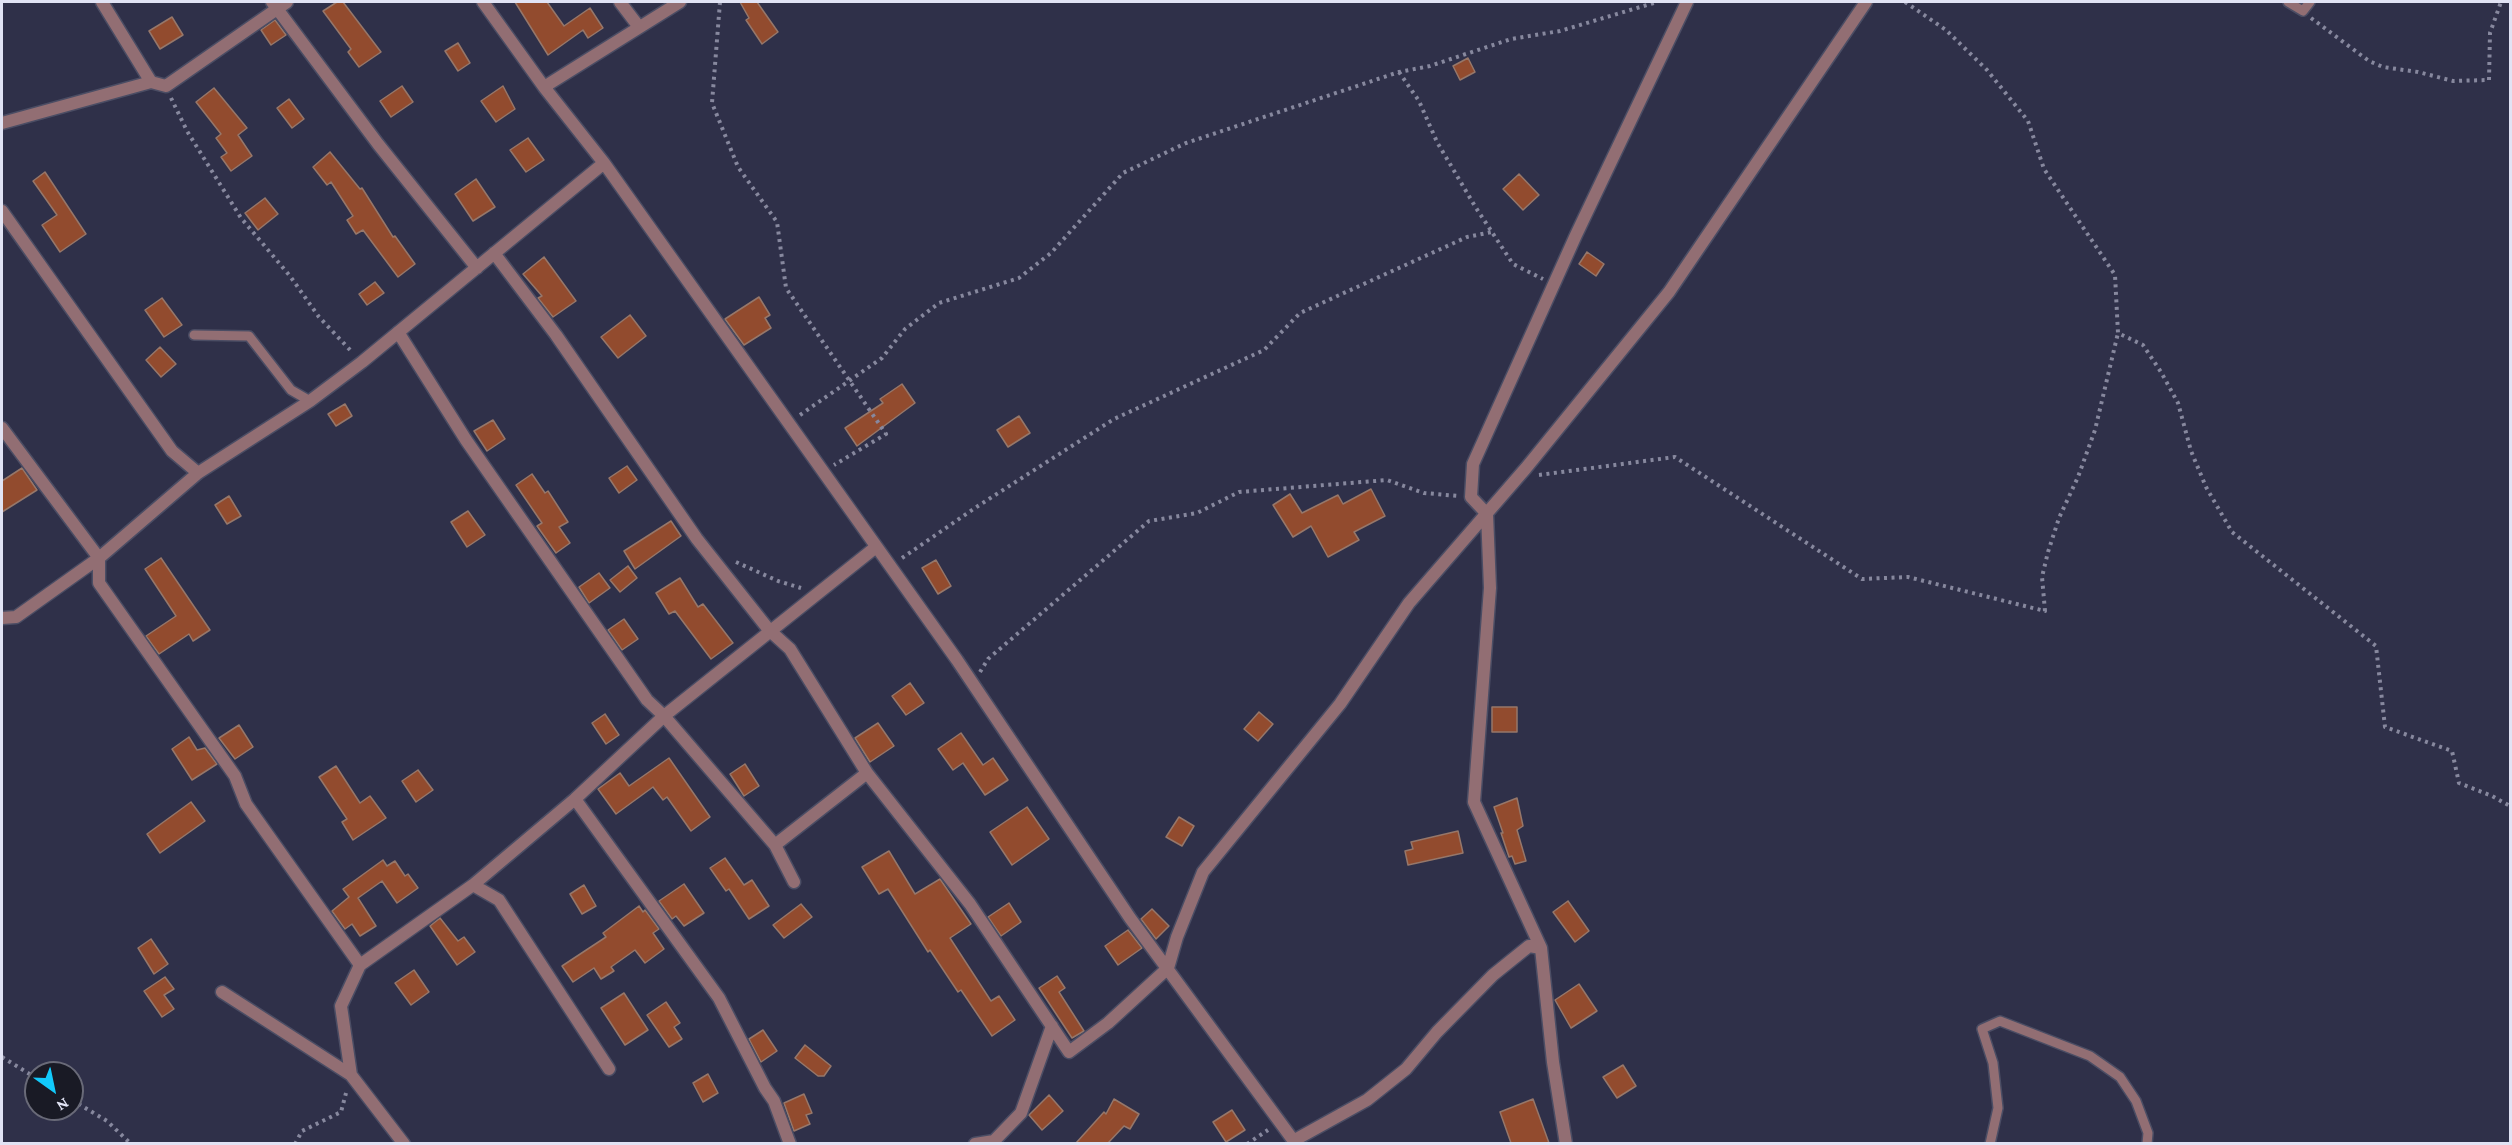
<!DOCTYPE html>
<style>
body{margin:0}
#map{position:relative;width:2512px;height:1145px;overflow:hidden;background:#2f3049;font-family:"Crimson Pro",serif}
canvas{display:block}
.frame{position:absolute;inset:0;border:3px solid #e1e3f4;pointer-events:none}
.north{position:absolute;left:24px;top:1061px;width:60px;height:60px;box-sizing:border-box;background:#191a25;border:2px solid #696a78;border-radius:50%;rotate:147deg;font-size:16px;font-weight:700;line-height:24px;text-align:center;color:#e1e3f4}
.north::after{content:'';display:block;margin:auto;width:21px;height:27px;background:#12cafb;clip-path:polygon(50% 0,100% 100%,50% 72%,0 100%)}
</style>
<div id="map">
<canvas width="2512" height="1145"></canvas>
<div class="frame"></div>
<div class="north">N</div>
</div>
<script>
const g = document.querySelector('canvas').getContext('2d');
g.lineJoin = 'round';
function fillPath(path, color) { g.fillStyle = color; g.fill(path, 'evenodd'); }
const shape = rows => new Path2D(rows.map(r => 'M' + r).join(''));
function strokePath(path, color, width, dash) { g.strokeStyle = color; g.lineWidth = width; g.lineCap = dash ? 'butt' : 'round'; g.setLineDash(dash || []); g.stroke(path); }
const building = shape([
 [337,2,343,2,381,52,359,67,348,52,351,49,323,11,337,2],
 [515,2,547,2,564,26,590,8,603,28,588,38,583,30,548,55,515,2],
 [740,2,757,2,778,32,762,44,746,20,749,18,740,2],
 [172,17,183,35,160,49,149,31,172,17],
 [275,20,286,35,271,45,261,30,275,20],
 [458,43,470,63,458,71,445,51,458,43],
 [1468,58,1475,72,1460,80,1453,66,1468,58],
 [402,86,413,102,391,117,380,101,402,86],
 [503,86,515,109,496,122,481,101,503,86],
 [214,88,247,128,238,135,252,156,231,171,221,157,227,153,216,138,221,134,196,102,214,88],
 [289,99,304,119,292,128,277,108,289,99],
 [528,138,544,160,526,172,510,150,528,138],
 [330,152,360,189,362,188,393,237,395,236,415,264,398,277,363,230,356,234,347,220,353,216,331,182,327,185,313,167,330,152],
 [45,172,86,234,60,252,42,225,57,215,33,181,45,172],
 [1519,174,1539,195,1523,210,1503,189,1519,174],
 [476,179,495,207,473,221,455,194,476,179],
 [265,198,278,214,258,230,245,213,265,198],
 [1587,252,1604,264,1596,276,1579,264,1587,252],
 [544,257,576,301,553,317,538,298,542,296,523,274,544,257],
 [375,282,384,293,367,305,359,294,375,282],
 [759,297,770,315,765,318,771,328,744,345,725,319,759,297],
 [162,298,182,325,164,337,145,310,162,298],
 [630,315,646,336,618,358,601,337,630,315],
 [160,347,176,364,161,377,146,360,160,347],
 [902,384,915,403,857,446,845,428,883,403,880,399,902,384],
 [345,404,352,416,336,426,328,414,345,404],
 [1019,416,1030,433,1008,447,997,430,1019,416],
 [493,420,505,439,487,451,474,431,493,420],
 [627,466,637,480,619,493,609,478,627,466],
 [22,468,37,490,2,512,2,481,22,468],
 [532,474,545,493,548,491,568,522,559,527,570,543,556,553,537,526,542,523,516,485,532,474],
 [1371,489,1385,516,1354,532,1359,540,1328,557,1311,526,1293,537,1273,505,1290,494,1302,513,1338,495,1343,504,1371,489],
 [229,496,241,516,227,524,215,505,229,496],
 [468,511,485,535,467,547,451,522,468,511],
 [671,521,681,536,635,569,624,551,671,521],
 [161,558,210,630,193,641,189,634,159,654,146,636,176,616,145,569,161,558],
 [936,560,951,586,938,594,922,568,936,560],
 [628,566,637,578,620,592,610,580,628,566],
 [599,573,610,588,589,603,579,587,599,573],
 [680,578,698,607,703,604,733,643,711,659,675,611,669,614,656,593,680,578],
 [624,619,638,639,622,650,608,630,624,619],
 [910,683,924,703,906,715,892,696,910,683],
 [1492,707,1517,707,1517,732,1492,732,1492,707],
 [1259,712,1273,724,1258,741,1244,729,1259,712],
 [605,714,619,735,606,744,592,723,605,714],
 [878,723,894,746,870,762,855,738,878,723],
 [239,725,253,747,235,759,219,738,239,725],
 [961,733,983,765,993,758,1008,780,985,795,963,763,953,770,938,749,961,733],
 [189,737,197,750,205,748,217,764,192,780,172,749,189,737],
 [669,758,710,817,691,831,667,797,663,800,653,787,616,814,598,789,620,773,629,786,669,758],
 [745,764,759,786,744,796,730,774,745,764],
 [336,766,360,803,370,796,386,818,353,840,342,822,347,819,319,777,336,766],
 [418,770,433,790,416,802,402,781,418,770],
 [1517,798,1523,826,1517,830,1526,861,1515,864,1512,856,1509,857,1501,833,1503,833,1494,807,1517,798],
 [191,802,205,821,160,853,147,834,191,802],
 [1027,807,1049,839,1012,865,990,832,1027,807],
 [1179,817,1194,826,1182,846,1166,837,1179,817],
 [1458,831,1463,853,1408,865,1405,851,1413,849,1411,842,1458,831],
 [889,851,915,894,940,879,971,924,950,938,991,1001,999,996,1015,1020,992,1036,961,990,958,992,930,950,928,952,888,889,879,894,862,867,889,851],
 [725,858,744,885,752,880,769,906,749,919,729,889,726,891,710,868,725,858],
 [383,860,387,866,395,861,405,876,408,874,418,888,397,903,382,881,358,898,376,926,360,936,352,924,345,929,332,911,349,897,343,889,383,860],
 [684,884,704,913,684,926,676,916,672,919,659,901,684,884],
 [584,885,596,906,582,914,570,894,584,885],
 [1568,901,1589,931,1575,942,1553,912,1568,901],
 [1009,903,1021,922,1001,936,988,917,1009,903],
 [801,904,812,917,784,938,773,925,801,904],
 [639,906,643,912,645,910,659,929,653,933,664,949,645,963,635,950,611,967,614,971,601,979,594,968,573,982,562,966,606,937,603,933,639,906],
 [1152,909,1169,926,1156,939,1141,919,1152,909],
 [440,918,458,941,464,937,475,952,457,965,430,926,440,918],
 [1128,930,1142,948,1118,965,1105,946,1128,930],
 [151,939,168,964,154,974,138,948,151,939],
 [414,970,429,992,411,1005,395,983,414,970],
 [1057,976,1065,988,1059,992,1084,1031,1072,1038,1039,988,1057,976],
 [165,977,174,989,164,995,174,1009,162,1017,144,991,165,977],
 [1579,984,1597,1011,1571,1028,1555,1000,1579,984],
 [624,993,648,1030,625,1045,601,1008,624,993],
 [666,1002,680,1023,674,1027,682,1039,669,1047,647,1015,666,1002],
 [763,1030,777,1051,761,1062,749,1039,763,1030],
 [805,1045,831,1066,824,1076,818,1076,795,1058,805,1045],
 [1623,1065,1636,1086,1617,1098,1603,1077,1623,1065],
 [708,1074,718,1093,703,1102,693,1083,708,1074],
 [804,1094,812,1113,806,1115,810,1124,794,1131,784,1103,804,1094],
 [1049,1095,1063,1111,1042,1130,1029,1115,1049,1095],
 [1114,1099,1139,1114,1130,1129,1124,1126,1108,1143,1076,1143,1104,1112,1106,1114,1114,1099],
 [1533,1099,1549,1143,1511,1143,1500,1112,1533,1099],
 [1232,1110,1245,1130,1226,1142,1213,1122,1232,1110]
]);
fillPath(building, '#924b2e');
strokePath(building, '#96776a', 1.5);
const service = shape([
 [2288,2,2303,11,2310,2],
 [194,335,249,336,291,390,310,401],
 [1990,1144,1998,1108,1993,1063,1982,1029,2000,1021,2090,1056,2120,1077,2136,1101,2148,1133,2147,1144]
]);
const minor = shape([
 [102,2,151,82],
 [272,2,378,144,477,268],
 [483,2,544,87,604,163,957,660,1130,918,1296,1144],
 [620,2,639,27],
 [544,87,680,2],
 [2,123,151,82,166,86,287,2],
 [2,211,172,451,198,473],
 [494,253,556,335,697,539,769,630,790,649,867,773],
 [398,332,466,440,647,700,664,716,775,845,794,882],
 [2,428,99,558,99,583,235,776,246,804,360,965],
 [2,618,16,617,99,558,198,473,310,401,362,362,604,163],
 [575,799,719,998,765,1088,774,1101,790,1144],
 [775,845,867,773,970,904,1069,1052,1108,1023,1168,968,1177,937,1203,872,1340,704,1409,603,1526,468,1669,292,1866,2],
 [473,885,499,900,609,1069],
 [222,992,351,1075,404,1144],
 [351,1075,341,1006,360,965,473,885,575,799,664,716,876,547],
 [1293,1141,1367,1100,1406,1069,1437,1032,1493,975,1529,946,1541,948],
 [975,1144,994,1141,1021,1113,1052,1026],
 [1566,1144,1553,1062,1541,948,1474,802,1490,588,1487,514,1471,497,1473,464,1576,235,1687,2]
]);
strokePath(service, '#4b4d64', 12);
strokePath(minor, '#4b4d64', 15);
strokePath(shape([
 [720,2,712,103,738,167,777,222,786,288,886,434,834,465],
 [1905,2,1946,30,1987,70,2028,121,2044,169,2115,275,2118,333,2143,345,2161,372,2178,403,2191,451,2206,487,2232,532,2376,646,2385,727,2452,751,2459,783,2492,796,2510,806],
 [2311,18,2369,61,2383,67,2418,72,2453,81,2489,80,2490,33,2501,2],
 [1399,72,1419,101,1437,142,1476,208,1513,264,1543,279],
 [171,98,187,131,241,218,290,276,319,317,352,352],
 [800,415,882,358,905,329,939,303,1019,278,1051,253,1123,173,1186,143,1399,72,1430,66,1511,39,1560,31,1657,2],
 [1539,475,1675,457,1862,579,1908,577,2045,611,2042,577,2048,552,2059,518,2078,477,2095,430,2118,333],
 [902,558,978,506,1114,419,1264,350,1300,313,1467,237,1492,232],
 [736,562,778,581,801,588],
 [980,672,988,659,1149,521,1197,513,1239,492,1387,480,1424,493,1458,496],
 [2,1057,36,1078],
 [72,1100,107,1121,131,1144],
 [295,1144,302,1131,341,1112,346,1093],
 [1247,1144,1268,1130]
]), '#87889e', 4, [3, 4.5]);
strokePath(service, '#926e73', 9);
strokePath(minor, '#926e73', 12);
</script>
